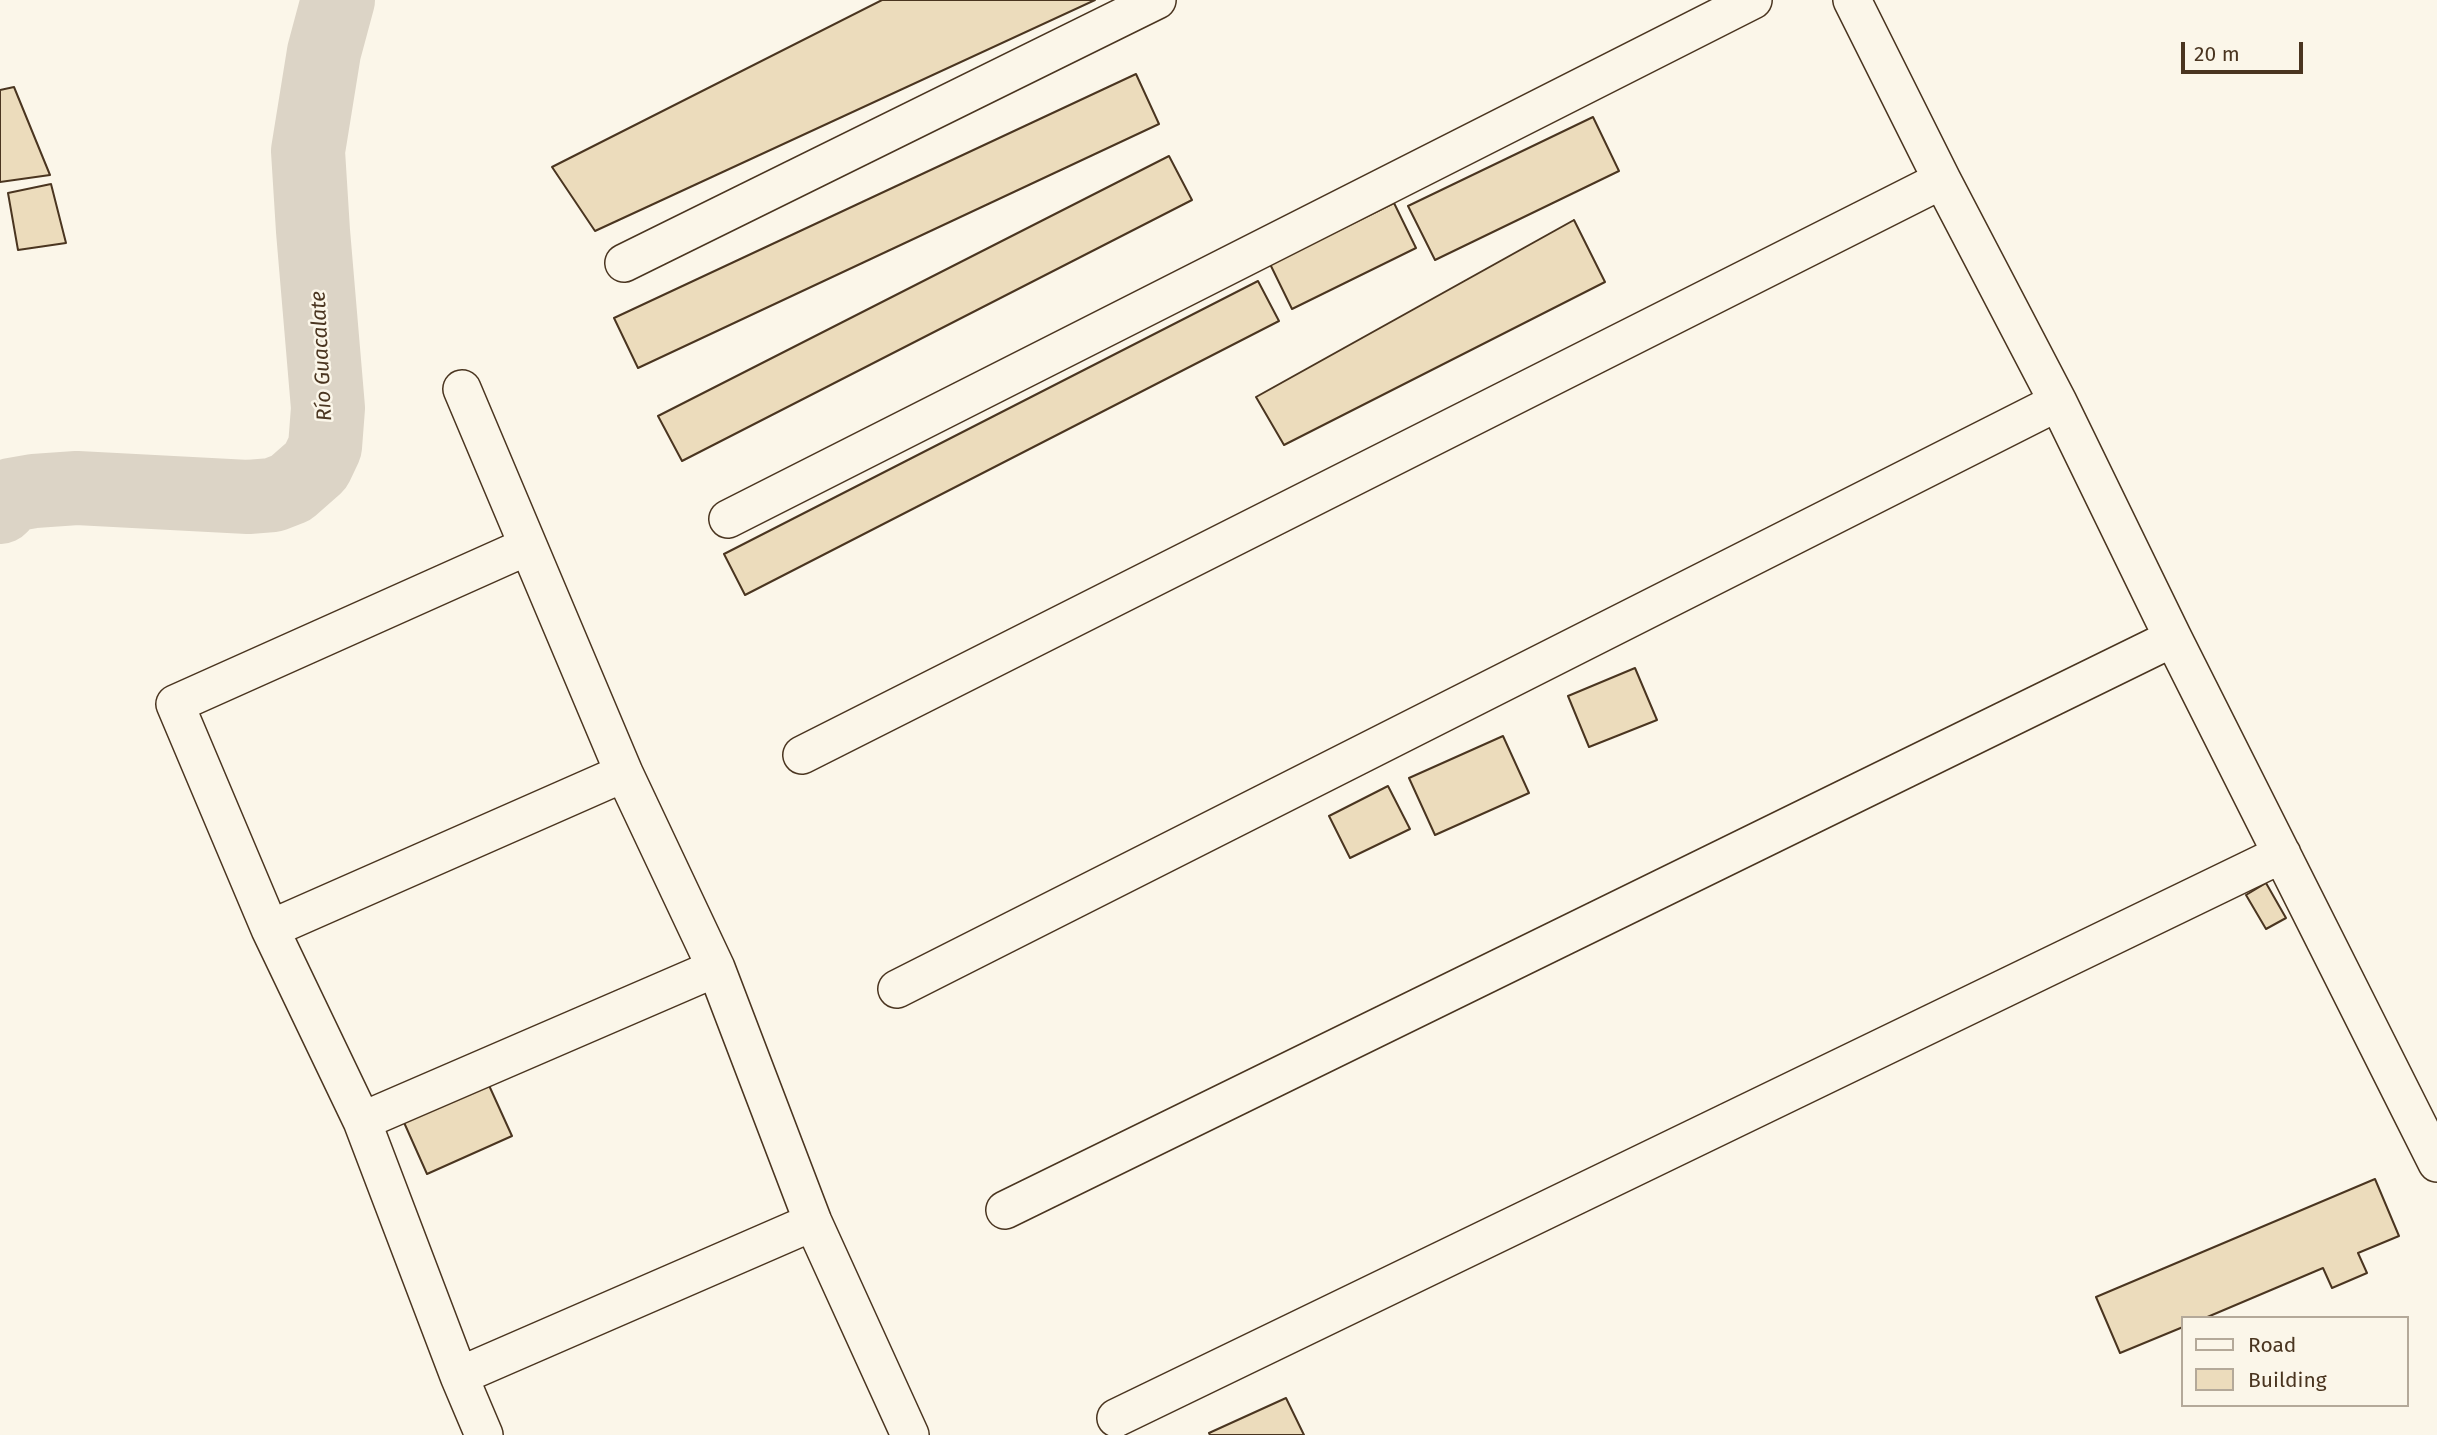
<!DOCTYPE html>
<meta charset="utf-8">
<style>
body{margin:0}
#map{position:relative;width:2437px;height:1435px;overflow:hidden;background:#fbf6e9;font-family:"Fira Sans",sans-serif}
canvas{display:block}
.legend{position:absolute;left:2181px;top:1316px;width:228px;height:91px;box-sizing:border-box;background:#fbf6e9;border:2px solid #b4a999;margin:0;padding:9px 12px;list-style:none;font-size:21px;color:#4a3520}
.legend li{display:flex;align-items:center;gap:14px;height:35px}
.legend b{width:35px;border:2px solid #b4a999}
.scale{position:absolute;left:2181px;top:42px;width:122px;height:32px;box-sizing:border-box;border:4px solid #4a3520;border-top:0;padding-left:9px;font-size:21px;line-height:24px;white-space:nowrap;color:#4a3520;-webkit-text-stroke:5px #fbf6e9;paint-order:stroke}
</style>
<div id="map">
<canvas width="2437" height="1435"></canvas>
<ul class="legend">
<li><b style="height:9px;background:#fbf6e9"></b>Road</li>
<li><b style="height:19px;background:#ecdcbc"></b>Building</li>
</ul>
<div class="scale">20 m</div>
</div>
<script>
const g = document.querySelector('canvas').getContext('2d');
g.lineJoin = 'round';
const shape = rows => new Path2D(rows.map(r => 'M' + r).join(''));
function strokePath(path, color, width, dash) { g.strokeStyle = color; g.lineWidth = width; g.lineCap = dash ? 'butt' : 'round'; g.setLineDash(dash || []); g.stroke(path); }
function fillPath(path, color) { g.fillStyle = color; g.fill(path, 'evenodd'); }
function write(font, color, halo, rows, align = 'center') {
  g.font = font + ' "Fira Sans",sans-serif'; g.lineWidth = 5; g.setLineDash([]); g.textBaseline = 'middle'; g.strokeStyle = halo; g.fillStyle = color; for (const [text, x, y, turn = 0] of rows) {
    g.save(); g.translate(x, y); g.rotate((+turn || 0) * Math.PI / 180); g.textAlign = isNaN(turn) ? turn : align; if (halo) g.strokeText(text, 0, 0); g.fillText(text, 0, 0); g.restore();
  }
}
strokePath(shape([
 [0,507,11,495,34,491,77,488,248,497,273,495,291,488,316,466,325,447,328,408,313,231,308,151,324,52,338,0]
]), '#dcd4c6', 74);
const building = shape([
 [882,0,1095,0,595,231,552,167,882,0],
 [1136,74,1159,124,638,368,614,318,1136,74],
 [14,87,50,175,0,182,0,90,14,87],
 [1593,117,1619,171,1435,260,1408,206,1593,117],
 [1169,156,1192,200,682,461,658,416,1169,156],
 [51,184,66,243,18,250,8,193,51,184],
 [1394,203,1416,248,1292,309,1270,264,1394,203],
 [1574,220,1605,282,1284,445,1256,397,1574,220],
 [1258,281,1279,321,745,595,724,554,1258,281],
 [1635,668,1657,720,1589,747,1568,696,1635,668],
 [1503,736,1529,793,1435,835,1409,778,1503,736],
 [1388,786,1410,829,1350,858,1329,816,1388,786],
 [2266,883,2286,918,2266,929,2246,895,2266,883],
 [487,1081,512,1136,427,1174,402,1118,487,1081],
 [2375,1179,2399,1236,2358,1253,2367,1273,2332,1288,2323,1268,2205,1318,2183,1318,2183,1327,2120,1353,2096,1297,2375,1179],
 [1286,1398,1304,1435,1210,1435,1209,1433,1286,1398]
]);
fillPath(building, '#ecdcbc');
strokePath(building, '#4a3520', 2);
const street = shape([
 [1852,0,1942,180,2058,402,2173,638,2437,1163],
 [624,263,1157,0],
 [462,389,624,773,716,968,813,1222,910,1435],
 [728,519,1753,0],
 [802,755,1942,180],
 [270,929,624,773],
 [897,989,2058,402],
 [362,1121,716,968],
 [1005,1210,2173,638],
 [459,1376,813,1222],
 [1116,1418,2282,854],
 [484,1435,459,1376,362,1121,270,929,175,704,528,546]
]);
strokePath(street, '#4a3520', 40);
strokePath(street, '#fbf6e9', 37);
write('italic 21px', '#4a3520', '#fbf6e9', [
 ["Río Guacalate",322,356,-93]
]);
</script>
